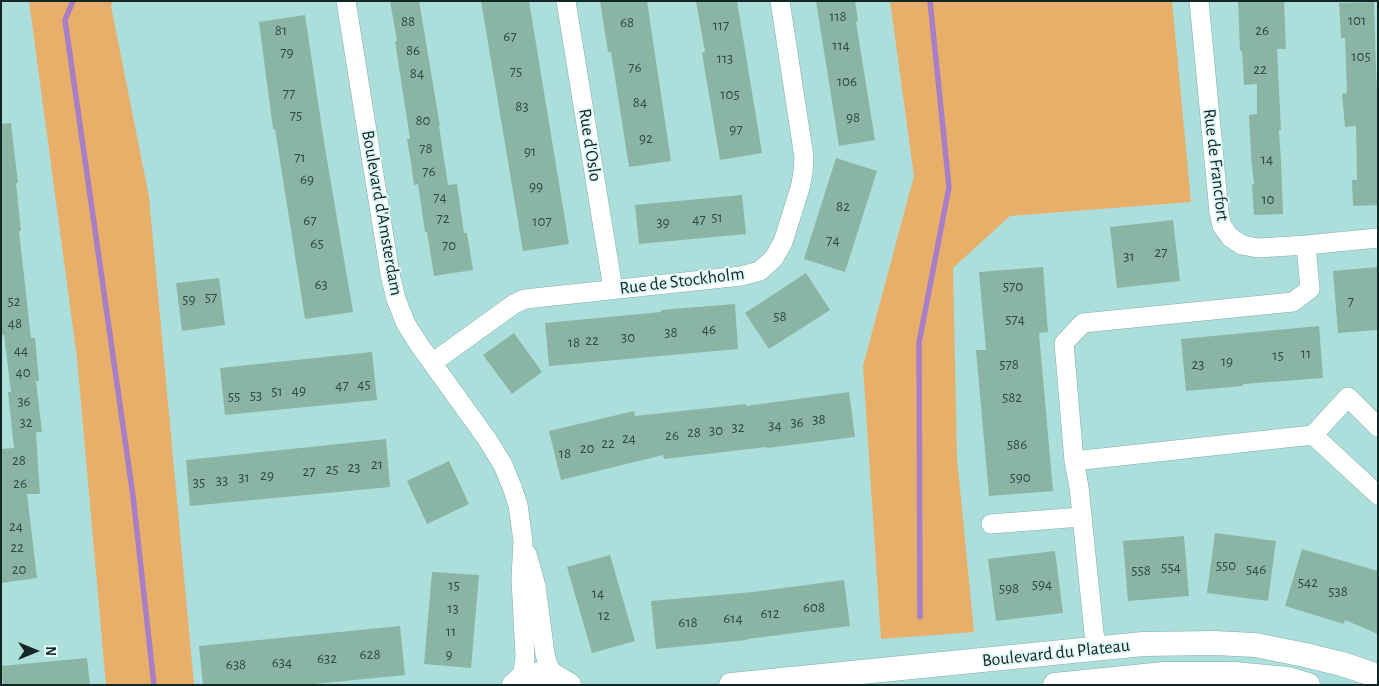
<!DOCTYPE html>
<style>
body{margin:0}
#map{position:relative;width:1379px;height:686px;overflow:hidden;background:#acdfdb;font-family:"Alegreya Sans",sans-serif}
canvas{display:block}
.frame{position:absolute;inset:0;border:2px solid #122625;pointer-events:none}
.north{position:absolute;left:10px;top:626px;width:50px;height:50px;-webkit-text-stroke:4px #e1faf8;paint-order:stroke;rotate:90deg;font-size:14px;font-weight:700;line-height:20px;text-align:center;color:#122625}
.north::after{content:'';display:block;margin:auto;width:18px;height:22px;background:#122625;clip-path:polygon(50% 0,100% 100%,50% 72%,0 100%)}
</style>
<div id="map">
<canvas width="1379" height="686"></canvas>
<div class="frame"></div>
<div class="north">N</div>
</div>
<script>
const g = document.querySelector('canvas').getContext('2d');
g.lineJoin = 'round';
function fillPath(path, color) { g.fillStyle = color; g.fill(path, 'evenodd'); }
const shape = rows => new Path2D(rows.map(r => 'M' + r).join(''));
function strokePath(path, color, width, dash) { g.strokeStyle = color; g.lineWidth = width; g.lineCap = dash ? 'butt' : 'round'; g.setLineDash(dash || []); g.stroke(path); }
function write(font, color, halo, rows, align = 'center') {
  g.font = font + ' "Alegreya Sans",sans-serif'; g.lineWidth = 4; g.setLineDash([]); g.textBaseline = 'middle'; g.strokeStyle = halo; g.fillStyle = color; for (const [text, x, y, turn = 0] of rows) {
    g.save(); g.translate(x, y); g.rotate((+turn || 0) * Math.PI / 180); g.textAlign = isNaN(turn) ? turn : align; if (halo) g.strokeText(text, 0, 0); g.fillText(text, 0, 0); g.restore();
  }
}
fillPath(shape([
 [29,1,113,1,111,6,149,197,194,685,106,685,77,358],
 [890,1,1172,1,1191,202,1010,216,953,268,957,458,974,632,881,639,863,366,914,176]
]), '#e8af6a');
strokePath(shape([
 [73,1,65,20,133,496,154,685],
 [920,617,919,343,949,187,930,1]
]), '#a87ec7', 5.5);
fillPath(shape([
 [390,1,419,1,440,126,439,126,448,185,457,184,464,233,467,233,473,270,434,276,427,232,425,232,418,184,414,185,411,162,407,139,410,139,395,41,397,41],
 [481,1,529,1,569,244,523,251],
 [600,1,647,1,671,161,629,167,611,52,608,52],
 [696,1,737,1,762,153,720,160,702,53,705,52],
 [816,1,855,1,858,21,856,22,875,140,839,146],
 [1238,1,1284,1,1286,49,1277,49,1281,130,1279,130,1281,161,1283,214,1254,215,1252,184,1254,184,1251,156,1249,115,1257,114,1257,84,1244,85,1242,51,1240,51],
 [1374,2,1376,68,1377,91,1378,90,1378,205,1353,206,1352,180,1357,180,1356,126,1345,127,1342,94,1347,93,1345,38,1341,38,1339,3],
 [305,15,324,142,353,312,305,319,275,129,273,129,259,22],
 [11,123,18,183,16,183,21,231,19,231,31,338,35,338,37,359,39,381,36,381,42,432,36,432,40,494,27,494,37,578,1,583,1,449,14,448,8,392,11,392,4,335,1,335,1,124],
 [836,158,877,171,845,272,804,259],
 [742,195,746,234,639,244,635,205],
 [1173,220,1180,281,1117,288,1110,227],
 [1043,267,1048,332,1039,333,1053,491,989,496,976,350,986,350,979,272],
 [1378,267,1378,330,1338,333,1333,271],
 [806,273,830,310,769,349,745,313],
 [219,278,225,325,182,331,176,283],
 [735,304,738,349,549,366,545,323,661,312,661,310],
 [1319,326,1323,378,1243,384,1243,386,1186,391,1181,339],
 [514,333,542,372,512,394,483,355],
 [372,352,377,400,225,415,220,368],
 [849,392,855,437,767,448,767,447,664,459,663,455,561,480,549,431,634,411,635,416,746,404,746,406],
 [386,439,390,487,190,506,186,460],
 [449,461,469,504,427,524,407,481],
 [1215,533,1276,541,1268,601,1207,593],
 [1184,536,1189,596,1128,601,1123,541],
 [1302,549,1378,571,1378,634,1345,620,1344,624,1285,606],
 [1055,551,1063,613,996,621,988,559],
 [610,555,635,641,592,653,567,567],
 [432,572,479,575,471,668,424,664],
 [844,580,850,626,747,639,747,640,656,649,651,601,753,592],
 [400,626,405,675,304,685,203,685,199,646],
 [87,658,90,685,3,685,1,666]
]), '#8ab5a5');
const minor = shape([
 [346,1,390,274,396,299,406,324,420,346,487,439,503,465,512,487,518,505,523,541,521,578,525,657,522,678],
 [566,1,613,289],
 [1199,1,1219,212,1222,226,1230,237,1242,245,1258,248,1306,245,1378,238],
 [432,363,514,304,525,299,741,276,760,271,774,258,783,242,800,188,803,173,804,157,780,1],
 [1313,435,1348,397,1378,427],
 [1074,461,1313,435,1378,495],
 [991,524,1081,517],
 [527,554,536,586,545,654,548,665,554,676],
 [1097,649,1094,633,1079,487,1074,461,1064,343,1083,323,1293,302,1310,289,1306,245]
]);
const major = shape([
 [514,685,522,678,533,675,543,674,554,676,569,685],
 [731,685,1143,644,1214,643,1255,645,1305,655,1342,664,1378,676],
 [1055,685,1164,674,1234,674,1288,679,1308,685]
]);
strokePath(minor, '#7daeaa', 20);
strokePath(major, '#7daeaa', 25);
strokePath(minor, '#fff', 19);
strokePath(major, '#fff', 24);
write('15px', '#304a45', null, [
 ["118",838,16],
 ["101",1357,20],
 ["88",408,21],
 ["68",627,22],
 ["117",721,25],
 ["81",281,30],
 ["26",1262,30],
 ["67",510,36],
 ["114",841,45],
 ["86",413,50],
 ["79",287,52],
 ["105",1361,56],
 ["113",725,58],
 ["76",635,67],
 ["22",1260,69],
 ["75",516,71],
 ["84",417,73],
 ["106",847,81],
 ["77",289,93],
 ["105",730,94],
 ["84",640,102],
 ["83",522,106],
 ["75",296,115],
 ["98",853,117],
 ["80",423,120],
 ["97",736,129],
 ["92",646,138],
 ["78",426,148],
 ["91",530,151],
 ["71",300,157],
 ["14",1267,159],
 ["76",429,171],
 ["69",307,179],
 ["99",536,186],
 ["74",440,197],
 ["10",1268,199],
 ["82",843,206],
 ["51",717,217],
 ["72",443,218],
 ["47",699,219],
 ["67",310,220],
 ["107",542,221],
 ["39",663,222],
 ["74",833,240],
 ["65",317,243],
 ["70",449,245],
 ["27",1161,252],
 ["31",1129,256],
 ["63",321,284],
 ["570",1013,286],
 ["57",211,297],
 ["59",189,299],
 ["52",14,301],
 ["7",1351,301],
 ["58",780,316],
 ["574",1015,319],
 ["48",15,323],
 ["46",709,329],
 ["38",671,332],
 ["30",628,337],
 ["22",592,340],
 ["18",574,342],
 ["44",21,350],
 ["11",1306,353],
 ["15",1278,355],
 ["19",1227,361],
 ["578",1009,364],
 ["23",1198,364],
 ["40",23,372],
 ["45",364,384],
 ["47",342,385],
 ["49",299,390],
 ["51",277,391],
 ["53",256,395],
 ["55",234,396],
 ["582",1012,397],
 ["36",24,401],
 ["38",819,419],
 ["32",26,422],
 ["36",797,422],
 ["34",775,425],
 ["32",738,427],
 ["30",716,430],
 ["28",694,432],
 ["26",672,435],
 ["24",629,438],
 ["22",608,443],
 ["586",1017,444],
 ["20",587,448],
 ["18",565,453],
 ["28",19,460],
 ["21",377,464],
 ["23",354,467],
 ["25",332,469],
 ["27",309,471],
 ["29",267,475],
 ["31",244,477],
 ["590",1020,477],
 ["33",222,480],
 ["35",199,482],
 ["26",20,483],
 ["24",16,526],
 ["22",17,547],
 ["550",1226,565],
 ["554",1171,567],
 ["20",19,569],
 ["546",1256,569],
 ["558",1141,570],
 ["542",1308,582],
 ["594",1042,584],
 ["15",454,585],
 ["598",1009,588],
 ["538",1338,591],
 ["14",598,593],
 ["608",814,607],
 ["13",453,608],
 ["612",770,613],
 ["12",604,615],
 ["614",733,618],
 ["618",688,622],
 ["11",451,631],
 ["628",370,654],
 ["9",449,654],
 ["632",327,658],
 ["634",282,662],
 ["638",236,664]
]);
write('18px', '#122625', '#e1faf8', [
 ["Rue d'Oslo",590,145,81],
 ["Rue de Francfort",1216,165,83],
 ["Boulevard d'Amsterdam",382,213,80],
 ["Rue de Stockholm",682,281,-7],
 ["Boulevard du Plateau",1056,653,-6]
]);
</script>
